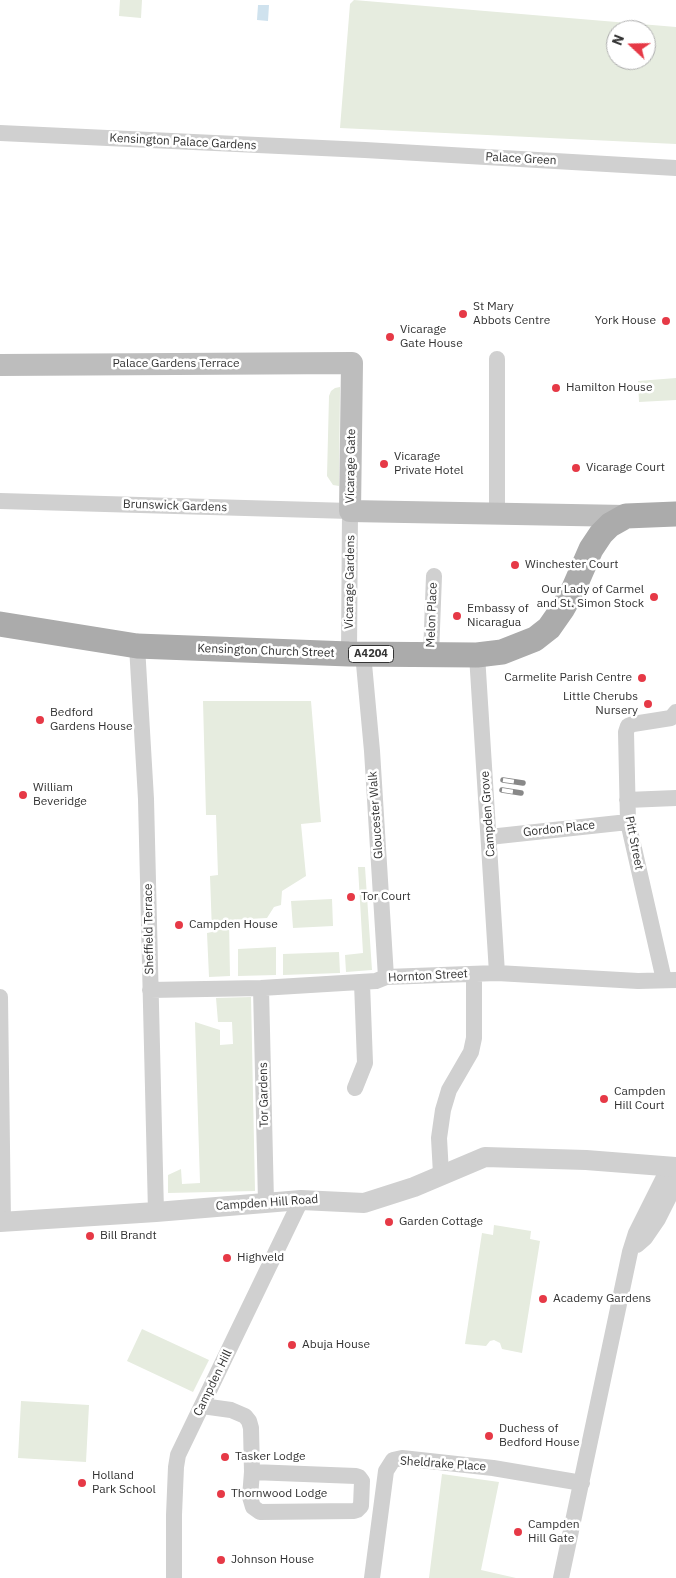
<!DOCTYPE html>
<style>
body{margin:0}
#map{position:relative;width:676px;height:1578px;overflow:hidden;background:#fff;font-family:"IBM Plex Sans",sans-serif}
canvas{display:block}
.north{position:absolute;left:606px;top:20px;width:50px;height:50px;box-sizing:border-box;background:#fff;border:1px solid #adadad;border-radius:50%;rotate:291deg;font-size:14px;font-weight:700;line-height:20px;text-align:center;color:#333}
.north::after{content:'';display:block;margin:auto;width:18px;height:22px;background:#e63946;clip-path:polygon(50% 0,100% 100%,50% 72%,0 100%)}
</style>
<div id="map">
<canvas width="676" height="1578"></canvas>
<div class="north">N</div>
</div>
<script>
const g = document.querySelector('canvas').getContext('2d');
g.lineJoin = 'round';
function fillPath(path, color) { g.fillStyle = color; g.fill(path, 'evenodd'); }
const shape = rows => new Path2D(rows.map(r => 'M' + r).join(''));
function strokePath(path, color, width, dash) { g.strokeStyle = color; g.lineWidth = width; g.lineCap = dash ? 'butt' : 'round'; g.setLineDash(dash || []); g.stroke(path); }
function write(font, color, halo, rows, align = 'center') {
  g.font = font + ' "IBM Plex Sans",sans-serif'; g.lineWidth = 5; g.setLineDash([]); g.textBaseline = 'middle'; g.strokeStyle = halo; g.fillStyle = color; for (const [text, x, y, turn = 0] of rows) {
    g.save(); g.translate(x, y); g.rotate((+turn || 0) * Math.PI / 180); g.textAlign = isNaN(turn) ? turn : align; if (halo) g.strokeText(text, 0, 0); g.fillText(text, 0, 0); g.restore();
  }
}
fillPath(shape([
 [120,0,142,0,141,18,119,16],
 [354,0,676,27,676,144,340,128,350,4],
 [616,30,646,30,646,60,616,60],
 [676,378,676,400,639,402,638,381],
 [340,387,339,486,333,485,327,476,329,396,331,391,335,388],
 [203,701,311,701,321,822,301,824,306,876,282,891,281,905,274,907,267,918,229,920,230,976,209,977,207,933,212,932,210,876,218,875,216,815,206,815],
 [358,867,365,867,372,970,346,972,345,955,363,953],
 [332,899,333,926,293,928,291,901],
 [276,947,276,975,238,976,238,949],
 [339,952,340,973,283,975,283,954],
 [251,997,255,1191,168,1193,168,1175,181,1169,182,1184,200,1183,195,1022,220,1030,220,1045,233,1044,232,1022,218,1022,216,998],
 [494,1225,531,1231,530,1239,540,1241,522,1353,502,1349,500,1343,494,1340,490,1341,486,1346,465,1344,482,1233,493,1235],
 [142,1329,209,1360,193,1392,127,1361],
 [21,1401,89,1405,86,1462,18,1458],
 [442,1474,499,1482,481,1570,516,1578,429,1578]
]), '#e6ecdf');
fillPath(shape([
 [258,5,269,5,268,21,257,20]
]), '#cfe2ee');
strokePath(shape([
 [0,133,365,150,676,168],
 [497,359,497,513],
 [0,501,350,511,349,654],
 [137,646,146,799,156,1212],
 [363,653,372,751,386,977],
 [431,655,434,576],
 [477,655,497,973],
 [627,800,676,798],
 [489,837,628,822],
 [664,980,628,822,626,732,628,726,633,724,671,718,676,712],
 [261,988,266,1202],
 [150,990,261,988,376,981,386,977,497,973,638,981,676,980],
 [0,997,3,1222],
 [355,1088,365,1063,362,983],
 [441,1174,439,1138,443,1110,449,1090,471,1052,474,1038,474,974],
 [637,1245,645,1238,658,1219,676,1183],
 [202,1406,231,1410,245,1416,249,1421,251,1428,252,1472,250,1497,253,1507,260,1512,354,1511,357,1510,361,1506,362,1481,359,1477,356,1476,252,1472],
 [174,1578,174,1515,176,1467,178,1455,301,1200],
 [372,1578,386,1471,393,1460,402,1458,493,1468,582,1483],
 [561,1578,630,1252,636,1233,669,1167]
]), '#d0d0d0', 16);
strokePath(shape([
 [0,1222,156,1212,301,1200,364,1203,414,1187,485,1157,586,1160,676,1167]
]), '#d0d0d0', 20);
strokePath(shape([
 [0,365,352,363,350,511,626,516]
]), '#bdbdbd', 22);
strokePath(shape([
 [0,624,137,646,349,654,477,655,502,652,535,639,549,628,563,608,574,588,591,549,601,534,610,525,626,516,676,514]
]), '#ababab', 25);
const rail = shape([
 [503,780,523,783],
 [502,790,521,793]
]);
strokePath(rail, '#888', 5.5);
strokePath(rail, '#fff', 4, [11]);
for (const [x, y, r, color] of [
 [463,314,5,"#e63946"],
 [666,321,5,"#e63946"],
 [390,337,5,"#e63946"],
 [556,388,5,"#e63946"],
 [384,464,5,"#e63946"],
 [576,468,5,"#e63946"],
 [515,565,5,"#e63946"],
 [654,597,5,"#e63946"],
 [457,616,5,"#e63946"],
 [642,678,5,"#e63946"],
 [648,704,5,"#e63946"],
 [40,720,5,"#e63946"],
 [23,795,5,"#e63946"],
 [351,897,5,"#e63946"],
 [179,925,5,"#e63946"],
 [604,1099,5,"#e63946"],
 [389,1222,5,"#e63946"],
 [90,1236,5,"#e63946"],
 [227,1258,5,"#e63946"],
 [543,1299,5,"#e63946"],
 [292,1345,5,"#e63946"],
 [489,1436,5,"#e63946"],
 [225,1457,5,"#e63946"],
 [82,1483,5,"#e63946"],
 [221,1494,5,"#e63946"],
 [518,1532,5,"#e63946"],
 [221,1560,5,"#e63946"]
]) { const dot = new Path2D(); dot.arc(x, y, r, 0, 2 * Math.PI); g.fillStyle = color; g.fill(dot); strokePath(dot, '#fff', 2); }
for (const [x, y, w] of [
 [371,654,45]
]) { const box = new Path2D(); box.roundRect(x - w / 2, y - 8.5, w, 17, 4); g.fillStyle = '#fff'; g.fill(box); strokePath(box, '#333', 1); }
write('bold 11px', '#333', null, [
 ["A4204",371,654]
]);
write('12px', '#333', '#fff', [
 ["Kensington Palace Gardens",183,142,3],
 ["Palace Green",521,159,3],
 ["Palace Gardens Terrace",176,364],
 ["Vicarage Gate",351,466,-89],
 ["Brunswick Gardens",175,506,2],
 ["Vicarage Gardens",350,582,-89],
 ["Melon Place",432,615,-88],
 ["Kensington Church Street",266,651,2],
 ["Campden Grove",488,814,-94],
 ["Gloucester Walk",376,815,-94],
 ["Gordon Place",559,829,-6],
 ["Pitt Street",634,843,79],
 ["Sheffield Terrace",149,929,-91],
 ["Hornton Street",428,976,-3],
 ["Tor Gardens",264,1095,-91],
 ["Campden Hill Road",267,1203,-4],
 ["Campden Hill",213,1383,-64],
 ["Sheldrake Place",443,1464,4]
]);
write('12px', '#333', '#fff', [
 ["St Mary",473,307],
 ["Abbots Centre",473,321],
 ["York House",656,321,"right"],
 ["Vicarage",400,330],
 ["Gate House",400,344],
 ["Hamilton House",566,388],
 ["Vicarage",394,457],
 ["Private Hotel",394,471],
 ["Vicarage Court",586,468],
 ["Winchester Court",525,565],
 ["Our Lady of Carmel",644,590,"right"],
 ["and St. Simon Stock",644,604,"right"],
 ["Embassy of",467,609],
 ["Nicaragua",467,623],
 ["Carmelite Parish Centre",632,678,"right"],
 ["Little Cherubs",638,697,"right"],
 ["Nursery",638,711,"right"],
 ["Bedford",50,713],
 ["Gardens House",50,727],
 ["William",33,788],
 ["Beveridge",33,802],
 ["Tor Court",361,897],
 ["Campden House",189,925],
 ["Campden",614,1092],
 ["Hill Court",614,1106],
 ["Garden Cottage",399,1222],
 ["Bill Brandt",100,1236],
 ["Highveld",237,1258],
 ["Academy Gardens",553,1299],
 ["Abuja House",302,1345],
 ["Duchess of",499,1429],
 ["Bedford House",499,1443],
 ["Tasker Lodge",235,1457],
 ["Holland",92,1476],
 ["Park School",92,1490],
 ["Thornwood Lodge",231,1494],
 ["Campden",528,1525],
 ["Hill Gate",528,1539],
 ["Johnson House",231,1560]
], 'left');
</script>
